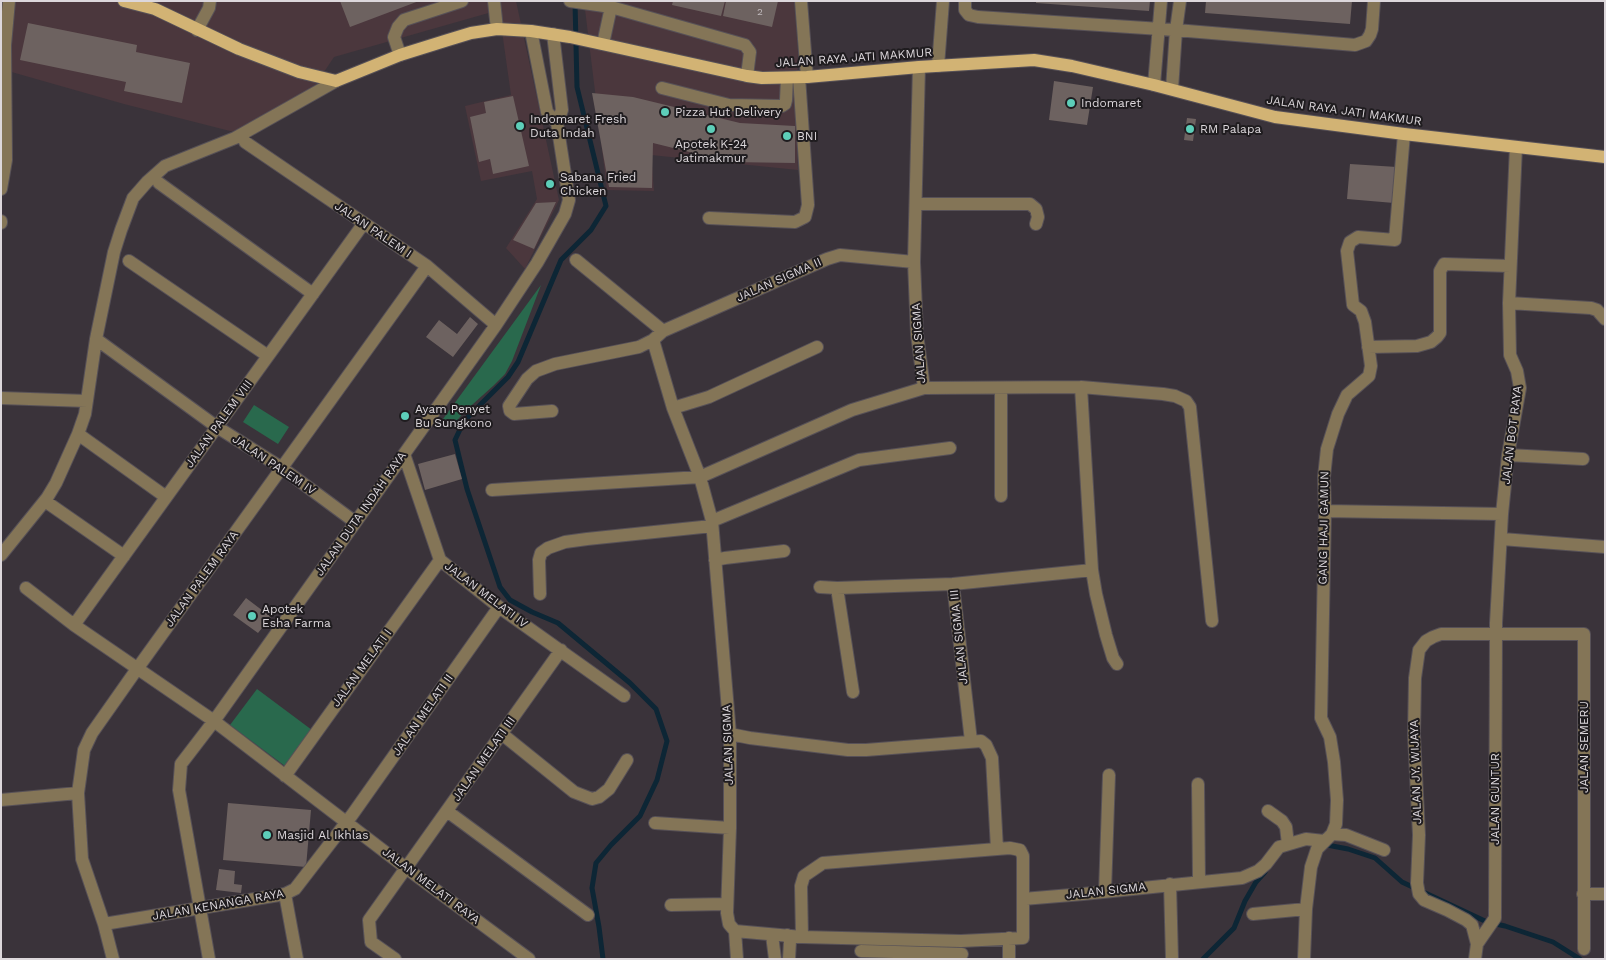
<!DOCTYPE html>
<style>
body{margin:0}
#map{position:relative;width:1606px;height:960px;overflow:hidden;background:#3a333a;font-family:"Work Sans",sans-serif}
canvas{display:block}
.frame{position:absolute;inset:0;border:2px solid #dcd7db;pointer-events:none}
</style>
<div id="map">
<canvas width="1606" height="960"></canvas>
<div class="frame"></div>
</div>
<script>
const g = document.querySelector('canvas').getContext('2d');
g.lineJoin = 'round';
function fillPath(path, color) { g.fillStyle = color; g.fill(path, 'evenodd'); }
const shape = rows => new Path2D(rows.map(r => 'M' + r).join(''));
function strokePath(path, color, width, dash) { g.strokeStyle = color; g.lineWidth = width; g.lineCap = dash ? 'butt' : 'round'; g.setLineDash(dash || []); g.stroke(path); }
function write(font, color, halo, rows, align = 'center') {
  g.font = font + ' "Work Sans",sans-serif'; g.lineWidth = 4; g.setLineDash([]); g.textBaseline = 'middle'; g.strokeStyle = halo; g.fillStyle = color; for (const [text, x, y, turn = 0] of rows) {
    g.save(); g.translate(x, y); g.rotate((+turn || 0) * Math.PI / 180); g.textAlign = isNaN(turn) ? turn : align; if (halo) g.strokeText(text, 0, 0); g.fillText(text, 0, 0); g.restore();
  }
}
fillPath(shape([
 [1,1,516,1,559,200,525,269,506,248,537,199,532,171,481,181,465,106,511,95,499,10,334,57,312,90,234,132,124,104,1,69],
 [584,1,794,1,798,53,796,116,798,170,651,155,654,191,607,190]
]), '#4b373d');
fillPath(shape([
 [541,285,512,361,505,374,493,386,463,413,453,426,443,419],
 [254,405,289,427,278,444,243,422],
 [257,689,316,733,289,769,230,725]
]), '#29694d');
strokePath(shape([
 [575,2,577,87,606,206,591,230,561,260,518,362,508,377,464,421,455,440,467,489,500,587,510,600,532,612,558,623,630,683,656,709,667,741,657,780,640,816,611,845,596,863,592,888,599,927,603,959],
 [1327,845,1348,849,1375,858,1402,882,1487,922,1505,926,1553,942,1580,959],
 [1203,959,1234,928,1245,901,1256,882,1265,872]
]), '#0d2635', 5);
fillPath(shape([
 [340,1,419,1,350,27],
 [673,1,725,1,721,16,672,5],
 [726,1,778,1,772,27,723,16],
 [1036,1,1150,1,1149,11,1036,3],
 [1206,1,1352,1,1350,24,1205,13],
 [28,23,137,45,136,52,190,63,182,103,124,91,126,82,20,60],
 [1054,81,1093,87,1087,125,1049,120],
 [592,93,633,97,740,123,795,126,795,163,730,162,653,143,652,188,609,187],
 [513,96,529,166,493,174,490,159,479,162,470,117,486,113,484,102],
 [1187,118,1196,119,1193,141,1184,140],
 [1350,164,1397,167,1394,203,1347,199],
 [556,202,534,249,513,240,536,203],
 [470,317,478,324,453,357,426,337,439,320,457,334],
 [455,454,462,479,425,490,418,464],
 [246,598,271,617,258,633,233,615],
 [228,803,311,810,306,867,223,860],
 [219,869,235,871,234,884,242,885,241,893,216,890]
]), '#6d6260');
const minor = shape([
 [494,1,497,29],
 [570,1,611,7,745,45,750,52,747,76],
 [801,1,807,77],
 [965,1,965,10,969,15,978,17,1176,30,1355,45,1366,41,1370,35,1372,29,1374,1],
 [197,30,209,8,210,1],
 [531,31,547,112,557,123],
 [603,44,611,7],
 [400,55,394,37,398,27,404,20,462,1],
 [938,66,943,1],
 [919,67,914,262,917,334,924,388],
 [1154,85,1161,1],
 [662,88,729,105,782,106,785,104,786,100,787,78],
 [1172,89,1176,30,1180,1],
 [245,142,427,266,496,325],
 [159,183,313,294],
 [1,189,6,160,5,45,9,1],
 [916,204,1030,204,1036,209,1038,217,1036,224],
 [709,218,795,222,805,217,808,205,799,77],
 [1,221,1,223],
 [576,260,663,331],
 [129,261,268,356],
 [1509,303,1591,308,1597,310,1605,319],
 [96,339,217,427,282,468,355,522],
 [653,340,673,408,700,477,712,521,730,734,730,828,727,913,729,924,735,931,802,937,961,941,1023,938,1023,899,1083,894,1242,878,1258,871,1266,864,1279,847,1306,839,1324,841],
 [1368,347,1417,346,1431,342,1437,337,1440,333,1440,271,1444,264,1510,266],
 [1081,387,1092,570,1096,594,1106,635,1113,658,1117,664],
 [1,398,87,401],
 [673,408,709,397,817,347],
 [552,411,514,414,510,411,509,406,527,379,536,371,555,364,639,347,653,340,663,331,827,259,840,255,914,262],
 [78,434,166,497],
 [404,454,440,560,499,607,624,696],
 [1508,455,1583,459],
 [492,490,700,477,852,410,924,388,1081,387,1163,394,1175,396,1186,401,1190,407,1212,621],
 [1001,496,1001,388],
 [45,501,124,556],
 [1325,511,1502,514],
 [712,521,859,460,950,448],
 [1502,539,1605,547],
 [1,555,47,498,56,483,78,434,85,414,96,339,114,252,121,230,133,198,147,182,165,166,235,138,336,81],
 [715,560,725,558,784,551],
 [953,584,971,741],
 [820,587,837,588,953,584,1092,570],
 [26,588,74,625,214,721,406,868,529,959],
 [837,588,853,692],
 [540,594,539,560,541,553,548,548,565,542,587,539,712,526],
 [74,625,364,223],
 [502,734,574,792,592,799,599,797,609,789,627,760],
 [730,734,750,738,848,750,866,750,981,741,986,745,992,758,997,849,823,863,804,876,801,886,802,937],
 [285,776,440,560],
 [1198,784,1199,881],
 [1,800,78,793],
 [447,811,588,915],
 [1268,811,1282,821,1286,827,1288,844],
 [655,823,730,828],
 [1332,834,1336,824,1337,800,1334,762,1330,737,1321,718,1325,511,1324,477,1327,449,1338,414,1347,395,1369,376,1371,366,1365,322,1361,311,1353,305,1347,251,1350,242,1358,237,1395,240,1404,134],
 [997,849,1010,848,1020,850,1023,856,1023,899],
 [1170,884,1172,959],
 [1105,892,1109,775],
 [285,894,297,959],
 [1583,894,1605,894],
 [671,905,727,904],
 [1253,914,1306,909],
 [104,924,285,894,295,889,352,815,499,607],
 [735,931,737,959],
 [772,935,775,959],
 [787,935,790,941,789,959],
 [1477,944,1472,925,1466,920,1447,910,1424,900,1419,894,1417,883,1419,835,1414,735,1415,678,1419,650,1426,641,1433,637,1441,634,1584,634,1584,949],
 [861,951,962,954],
 [113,959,104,924,82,859,78,793,84,750,92,733,137,669,427,266],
 [209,959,179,790,181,764,214,721,496,325,537,263,565,214,569,200,557,123,562,110,553,34],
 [395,959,371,942,369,920,561,650],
 [1009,959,1009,938],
 [1304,959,1306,909,1311,867,1317,849,1332,834,1346,835,1384,850],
 [1475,959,1477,944,1495,918,1496,623,1502,514,1508,455,1520,388,1517,371,1510,355,1509,303,1516,147]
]);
const major = shape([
 [124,1,155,9,239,49,299,72,336,81,400,55,448,40,471,33,497,29,531,31,570,37,747,76,762,78,807,77,919,67,1034,60,1072,66,1154,85,1275,117,1404,134,1605,157]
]);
strokePath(minor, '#575157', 14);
strokePath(major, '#575157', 14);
strokePath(minor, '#847557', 12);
strokePath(major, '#d2b374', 12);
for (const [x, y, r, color] of [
 [1071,103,5,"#5dceb9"],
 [665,112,5,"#5dceb9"],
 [520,126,5,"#5dceb9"],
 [711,129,5,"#5dceb9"],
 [1190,129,5,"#5dceb9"],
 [787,136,5,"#5dceb9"],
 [550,184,5,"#5dceb9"],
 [405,416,5,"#5dceb9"],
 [252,616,5,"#5dceb9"],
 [267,835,5,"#5dceb9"]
]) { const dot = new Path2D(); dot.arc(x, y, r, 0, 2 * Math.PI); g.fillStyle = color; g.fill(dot); strokePath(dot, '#1f1c1f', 2); }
write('10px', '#c0babc', null, [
 ["2",760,12]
]);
write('12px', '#dcd7db', '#1f1c1f', [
 ["JALAN RAYA JATI MAKMUR",854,58,-4],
 ["JALAN RAYA JATI MAKMUR",1344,111,8],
 ["JALAN PALEM I",373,230,34],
 ["JALAN SIGMA II",779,280,-24],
 ["JALAN SIGMA",919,343,-94],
 ["JALAN PALEM VIII",219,424,-54],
 ["JALAN BOT RAYA",1512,435,-83],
 ["JALAN PALEM IV",274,465,34],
 ["JALAN DUTA INDAH RAYA",361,514,-55],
 ["GANG HAJI GAMUN",1324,528,-89],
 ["JALAN PALEM RAYA",202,579,-54],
 ["JALAN MELATI IV",486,595,37],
 ["JALAN SIGMA III",959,637,-96],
 ["JALAN MELATI I",362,668,-54],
 ["JALAN MELATI II",423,715,-55],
 ["JALAN SIGMA",728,745,-92],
 ["JALAN SEMERU",1584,747,-90],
 ["JALAN MELATI III",484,759,-55],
 ["JALAN JY. WIJAYA",1416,772,-92],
 ["JALAN GUNTUR",1495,799,-90],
 ["JALAN MELATI RAYA",431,886,37],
 ["JALAN SIGMA",1106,891,-6],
 ["JALAN KENANGA RAYA",218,905,-10]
]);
write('12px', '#dcd7db', '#1f1c1f', [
 ["Indomaret",1081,103],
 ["Pizza Hut Delivery",675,112],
 ["Indomaret Fresh",530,119],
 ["Duta Indah",530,133],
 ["RM Palapa",1200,129],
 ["BNI",797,136],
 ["Apotek K-24",711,144,"center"],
 ["Jatimakmur",711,158,"center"],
 ["Sabana Fried",560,177],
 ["Chicken",560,191],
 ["Ayam Penyet",415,409],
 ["Bu Sungkono",415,423],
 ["Apotek",262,609],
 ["Esha Farma",262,623],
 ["Masjid Al Ikhlas",277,835]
], 'left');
</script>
